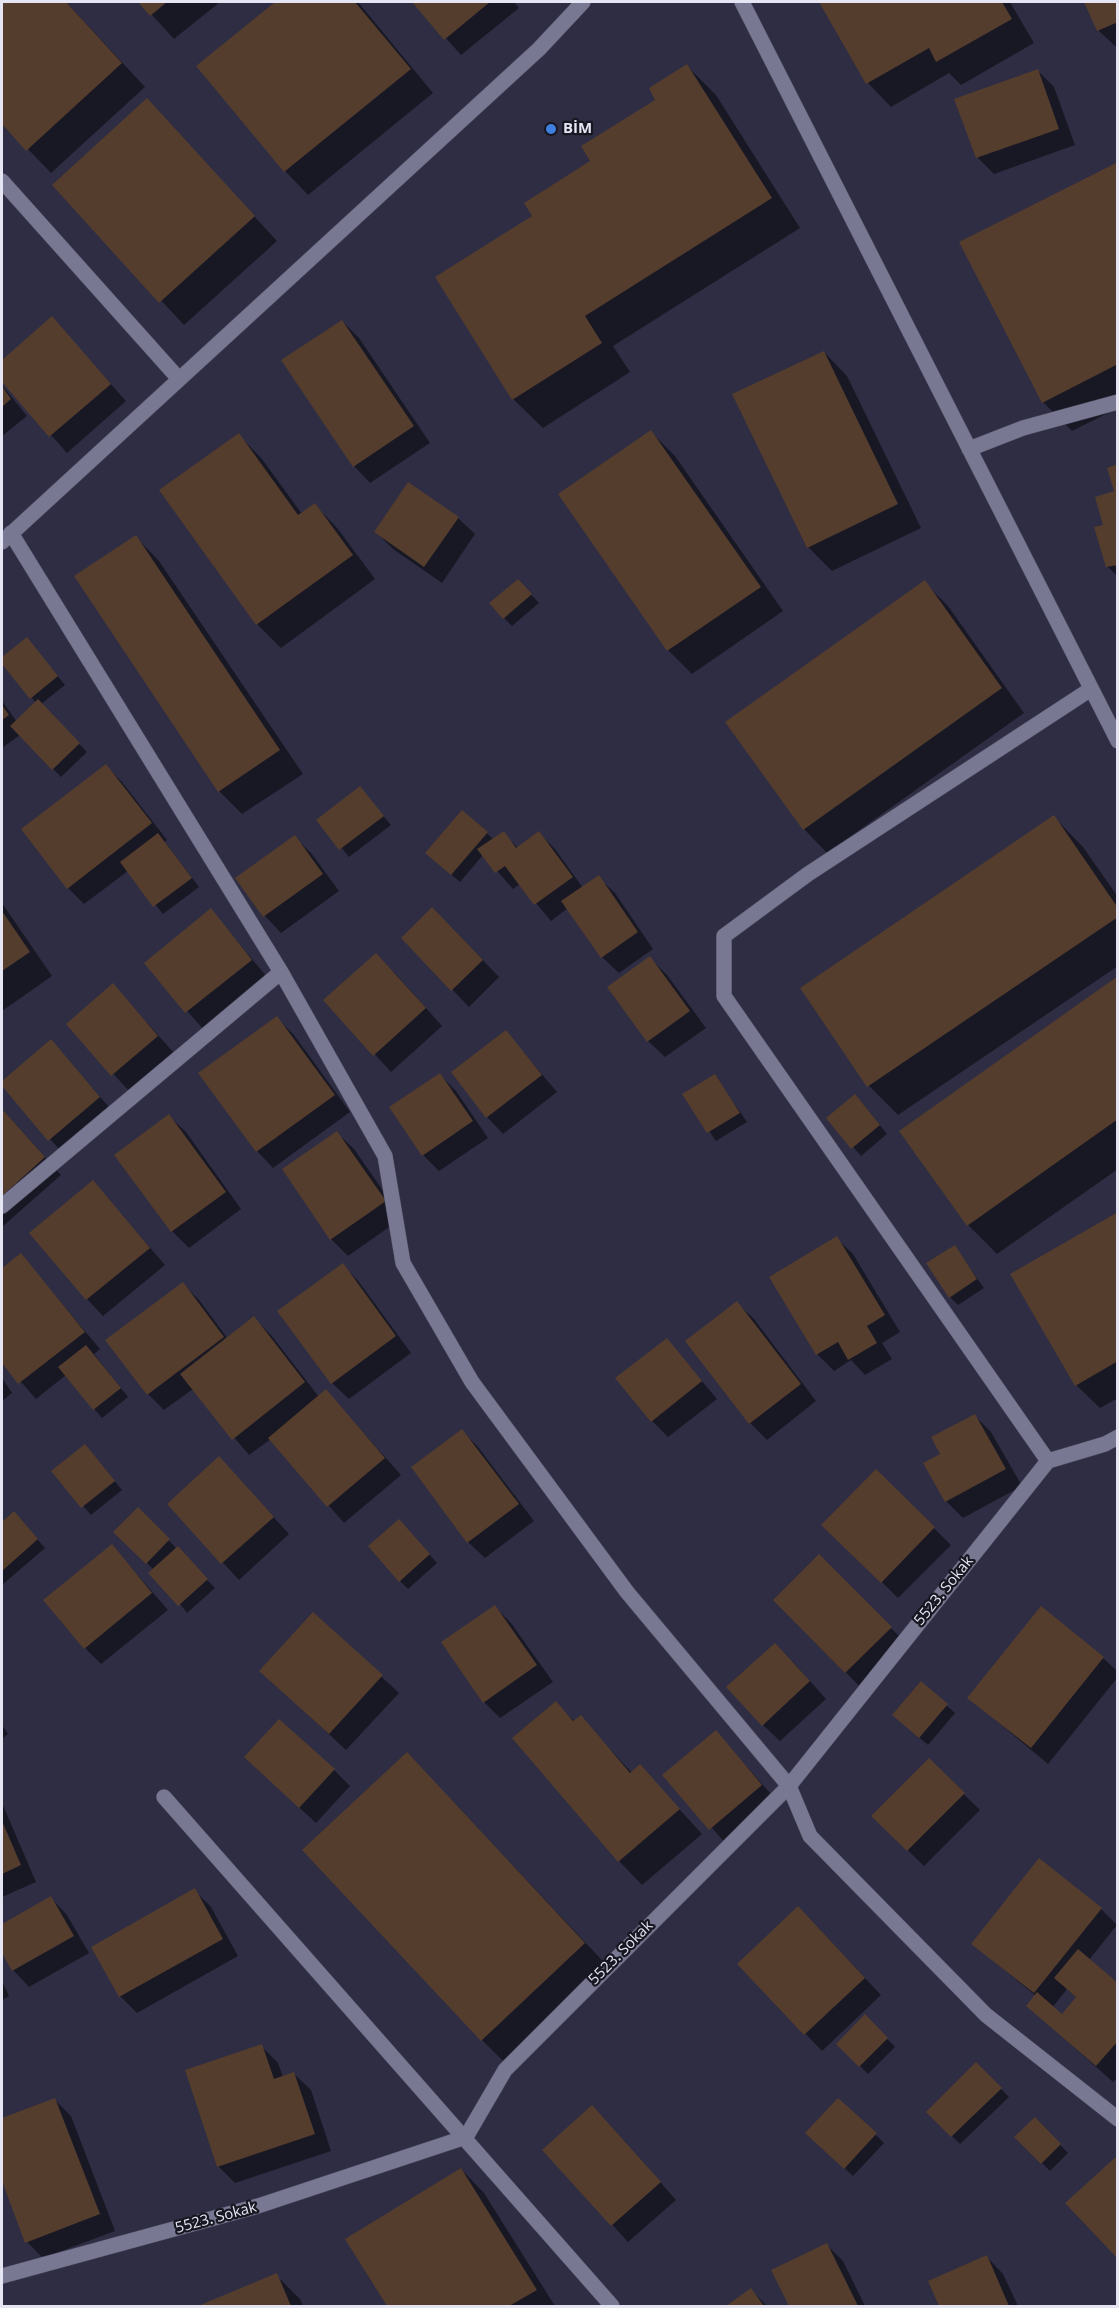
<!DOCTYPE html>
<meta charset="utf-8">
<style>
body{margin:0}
#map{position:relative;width:1119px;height:2308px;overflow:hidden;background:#2e2d44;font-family:"Open Sans",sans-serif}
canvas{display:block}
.frame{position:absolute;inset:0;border:3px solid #e5e5f4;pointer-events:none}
</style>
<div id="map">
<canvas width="1119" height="2308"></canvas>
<div class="frame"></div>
</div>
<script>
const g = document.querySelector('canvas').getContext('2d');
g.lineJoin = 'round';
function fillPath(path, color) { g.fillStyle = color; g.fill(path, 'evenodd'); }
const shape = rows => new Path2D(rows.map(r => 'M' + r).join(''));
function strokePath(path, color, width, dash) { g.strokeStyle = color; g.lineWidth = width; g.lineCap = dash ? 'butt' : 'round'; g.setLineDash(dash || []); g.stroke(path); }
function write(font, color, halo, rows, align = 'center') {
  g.font = font + ' "Open Sans",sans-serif'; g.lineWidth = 4.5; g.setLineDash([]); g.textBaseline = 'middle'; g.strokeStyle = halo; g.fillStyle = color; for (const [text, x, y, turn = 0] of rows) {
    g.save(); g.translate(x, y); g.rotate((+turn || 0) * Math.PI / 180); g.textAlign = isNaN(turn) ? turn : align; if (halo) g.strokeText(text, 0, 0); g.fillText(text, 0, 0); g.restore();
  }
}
fillPath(shape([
 [2,2,66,2,145,87,51,173,2,122],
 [140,2,220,2,174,39],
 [277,2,358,2,433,93,308,195,285,171,199,66],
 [414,2,514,2,519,8,461,55],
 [820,2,1010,2,1034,43,961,85,949,73,891,107,868,83],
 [1086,2,1118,2,1118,45,1115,46,1098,30],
 [687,66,716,95,800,228,613,346,630,372,543,428,513,399,535,216,657,100],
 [1038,71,1054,87,1075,145,994,174,977,157],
 [147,100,277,241,184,325,54,185],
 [1118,163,1118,408,1072,431,1043,402],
 [52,318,126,401,67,453,2,380,2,362],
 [342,321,359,338,430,443,370,483,354,466],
 [824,352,847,376,921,528,832,571,808,547],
 [2,385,27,416,2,436],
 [651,432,675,456,783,611,692,674,668,650,561,494],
 [239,435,262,459,302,514,315,505,338,529,375,579,281,648,257,624],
 [1118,466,1118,577,1108,567,1105,526,1116,492],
 [458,518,475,534,442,583,393,549,376,532],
 [136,537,159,561,303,774,242,814,219,791],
 [924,582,948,606,1024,713,827,853,804,829],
 [526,589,539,603,512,626,504,618],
 [27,639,65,685,41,704,87,752,61,777,20,735,2,748,2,701,17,722,36,703,2,662],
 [106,766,122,782,167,840,165,842,199,887,163,914,128,871,84,904,68,888],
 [360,788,391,825,349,857,319,820],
 [1054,817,1083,847,1118,897,1118,966,898,1115,869,1086],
 [487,833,494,840,503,833,518,848,539,833,555,849,583,888,598,877,615,893,653,949,619,973,602,957,568,908,551,921,520,884,513,889,483,855,460,882,435,861],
 [294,837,311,853,339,891,281,933,265,916,237,878],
 [2,903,52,976,2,1011],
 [211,910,267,977,203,1029,146,963],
 [449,925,499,977,469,1007,403,938],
 [650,958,667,975,706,1028,665,1057,648,1041],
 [393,971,442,1026,391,1072,325,1000],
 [1118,977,1118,1169,997,1254,968,1225],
 [113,985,174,1053,129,1091,68,1024],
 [277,1018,294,1035,350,1112,273,1168,257,1151,200,1074],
 [506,1032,557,1092,503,1134,487,1117,453,1072],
 [51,1041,115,1114,65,1156,2,1084],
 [440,1075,456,1091,488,1138,439,1171,423,1155],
 [715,1076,747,1122,716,1141,684,1095],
 [863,1104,887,1134,861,1156,828,1118],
 [2,1109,61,1175,2,1227],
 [169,1116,186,1132,241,1209,189,1248,172,1231,116,1155],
 [337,1133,354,1149,402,1218,348,1256,331,1239,284,1169],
 [93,1182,165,1265,103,1316,87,1299],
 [1118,1214,1118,1398,1100,1408,1076,1385],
 [836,1238,853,1254,900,1332,882,1343,892,1359,865,1375,851,1360,834,1371,817,1354],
 [955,1247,984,1288,958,1305,950,1297],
 [21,1255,100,1349,94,1354,128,1397,102,1418,66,1375,36,1399,2,1360,2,1270],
 [343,1265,359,1282,411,1353,349,1399,332,1383],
 [183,1284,199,1300,228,1339,254,1318,271,1335,319,1397,326,1391,401,1475,344,1523,271,1439,249,1455,193,1389,164,1410,148,1394],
 [737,1303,754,1319,816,1401,767,1440,750,1423],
 [667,1340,717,1399,668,1437,652,1421],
 [2,1378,12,1393,2,1401],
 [975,1416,991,1432,1022,1486,963,1518,946,1501,926,1464,942,1455],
 [462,1431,478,1447,534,1521,485,1558,468,1542],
 [85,1446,122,1490,91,1515,53,1471],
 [876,1471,951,1545,898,1598,824,1525],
 [235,1475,289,1534,239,1580,169,1504],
 [138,1509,215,1588,187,1613,154,1570,115,1532],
 [14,1513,45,1548,2,1585,2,1524],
 [407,1529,437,1563,408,1589,400,1581],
 [112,1546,168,1610,101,1664,85,1648],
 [819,1556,907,1644,862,1689,775,1600],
 [495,1607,511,1623,553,1682,500,1718,484,1702],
 [314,1614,399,1693,346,1750,278,1687],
 [1103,1658,1118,1672,1118,1677,1048,1764,969,1698],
 [792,1661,826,1699,780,1741,763,1725],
 [921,1683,955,1713,928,1745,902,1723],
 [556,1703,575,1722,580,1717,632,1773,640,1766,702,1834,642,1885,619,1861],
 [2,1725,8,1734,2,1739],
 [716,1732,778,1802,727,1845,665,1775],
 [929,1760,980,1810,924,1866,873,1816],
 [334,1770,350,1786,316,1823,262,1773],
 [436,1784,614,1973,511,2069,482,2040],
 [2,1803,36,1882,2,1897],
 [194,1890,211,1907,238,1956,137,2013,120,1996],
 [51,1898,67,1915,89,1953,29,1987,13,1970,2,1949,2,1925],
 [1101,1909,1117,1925,1089,1960,1118,1985,1118,2077,1113,2082,1028,2006,1036,1996,973,1944],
 [1067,1989,1077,1998,1062,2016,1052,2008],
 [815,1925,881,1995,822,2051,739,1964],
 [2,1981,9,1996,2,2000],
 [865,2016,895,2047,868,2074,838,2044],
 [261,2046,278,2063,283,2077,294,2074,311,2090,331,2151,235,2183,218,2166],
 [976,2064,1009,2097,960,2144,928,2112],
 [55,2100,71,2116,115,2231,43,2258,27,2242,2,2177,2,2120],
 [1035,2119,1068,2153,1050,2171,1016,2137],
 [609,2124,676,2200,628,2242,544,2150],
 [876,2135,884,2143,853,2176,815,2141],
 [461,2169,484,2193,555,2306,389,2306,347,2240],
 [827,2245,843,2261,865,2306,791,2306,773,2270],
 [987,2257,1003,2274,1018,2306,941,2306,930,2282],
 [276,2275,300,2299,303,2306,202,2306],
 [751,2290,767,2306,729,2306]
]), '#0007');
fillPath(shape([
 [2,2,66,2,122,63,26,151,2,124],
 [138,2,167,2,150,16],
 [275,2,355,2,411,69,284,172,196,66],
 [412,2,490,2,444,40],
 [819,2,1002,2,1012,19,936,62,929,48,866,84],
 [1084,2,1118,2,1118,22,1097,31],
 [687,64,772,198,585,316,602,343,512,400,435,277,532,216,524,203,590,161,581,146,655,100,649,88],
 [1038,69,1059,129,976,158,954,99],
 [147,98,255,216,159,303,52,185],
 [1118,162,1118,364,1042,403,959,242],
 [52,316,111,384,49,437,2,382,2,360],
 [342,320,414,426,353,467,281,360],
 [824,351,898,504,807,548,732,394],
 [2,386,11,399,2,407],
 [651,430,761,587,667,651,558,494],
 [239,433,298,515,315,503,353,555,256,625,159,490],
 [1118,464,1118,565,1106,567,1094,527,1103,525,1095,497,1114,491,1107,468],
 [408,482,459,517,424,567,374,532],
 [136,535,280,750,218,792,74,576],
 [518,579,532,594,503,619,489,603],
 [925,580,1002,688,803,830,725,722],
 [27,637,58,676,30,699,2,664,2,657],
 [38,699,80,743,52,770,10,726],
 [2,705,9,715,2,720],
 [106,764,152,823,67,889,21,829],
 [360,786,384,816,339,850,316,820],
 [462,810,488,832,451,875,425,853],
 [1054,815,1118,908,1118,917,867,1087,800,988],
 [504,831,516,848,539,831,573,877,534,905,505,866,495,873,477,849],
 [158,833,192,878,153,907,120,862],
 [295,835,323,874,263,917,235,878],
 [599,875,638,932,601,958,561,901],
 [432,907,483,960,451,991,401,938],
 [211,908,252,960,185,1013,144,963],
 [2,911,30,952,2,971],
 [376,953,426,1008,373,1056,323,1000],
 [650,956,690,1011,647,1042,607,987],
 [1118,976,1118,1119,967,1226,899,1131],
 [113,983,158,1036,111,1076,66,1024],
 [277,1016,335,1095,256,1152,198,1073],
 [506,1030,542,1075,486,1118,451,1072],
 [51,1039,100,1097,48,1141,2,1086,2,1081],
 [440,1073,473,1121,422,1156,389,1107],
 [715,1074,740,1113,707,1133,682,1094],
 [855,1094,880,1125,851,1149,826,1118],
 [2,1109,45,1157,2,1196],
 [169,1114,226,1192,171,1232,114,1155],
 [337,1131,386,1201,330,1240,282,1169],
 [93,1180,150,1248,86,1300,29,1233],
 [1118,1212,1118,1361,1075,1386,1010,1274],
 [837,1236,885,1315,867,1326,877,1343,848,1360,838,1342,816,1355,769,1277],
 [955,1245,977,1279,949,1298,926,1263],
 [21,1253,85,1332,18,1384,2,1363,2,1268],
 [343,1263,396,1336,331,1384,277,1311],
 [183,1282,224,1337,147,1395,105,1340],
 [737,1301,801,1384,749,1424,685,1341],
 [254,1316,305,1382,232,1440,180,1374],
 [667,1338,702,1381,651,1422,615,1378],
 [86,1345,121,1388,93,1410,58,1367],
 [326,1389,385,1458,327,1507,268,1438],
 [975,1414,1006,1469,945,1502,923,1463,940,1454,931,1437],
 [462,1429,519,1504,467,1543,411,1467],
 [85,1444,115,1481,81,1508,51,1471],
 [219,1456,274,1517,221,1564,167,1504],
 [876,1469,935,1527,881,1583,821,1525],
 [138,1507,170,1539,146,1564,113,1532],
 [14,1511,38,1539,2,1571,2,1522],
 [399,1519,430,1554,399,1582,368,1546],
 [112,1544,152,1593,84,1649,43,1600],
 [178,1546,208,1579,178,1606,148,1573],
 [819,1554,892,1627,845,1673,773,1600],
 [495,1605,537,1665,483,1703,441,1642],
 [1041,1606,1104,1657,1031,1748,967,1698],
 [313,1612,383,1675,329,1734,259,1671],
 [775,1643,810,1681,762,1726,726,1687],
 [921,1681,948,1704,919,1738,892,1715],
 [556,1701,573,1721,581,1715,630,1773,640,1764,680,1809,618,1862,512,1738],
 [279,1719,335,1769,299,1808,244,1757],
 [716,1730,762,1785,709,1830,662,1775],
 [407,1752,585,1943,481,2041,302,1850],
 [929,1758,965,1793,907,1851,871,1816],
 [2,1821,21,1865,2,1874],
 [1039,1858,1102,1908,1034,1993,971,1944],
 [195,1888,223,1939,119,1997,91,1947],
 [51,1896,74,1936,12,1971,2,1953,2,1924],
 [798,1906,865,1978,804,2035,737,1964],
 [1078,1949,1118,1983,1118,2041,1096,2066,1026,2006,1037,1992,1062,2014,1076,1997,1054,1978],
 [865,2014,888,2038,859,2067,836,2044],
 [262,2044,274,2079,294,2072,315,2134,217,2167,185,2070],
 [976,2062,1002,2088,951,2137,926,2112],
 [55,2098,100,2214,25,2243,2,2181,2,2118],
 [838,2098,877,2133,844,2169,805,2133],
 [592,2105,661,2182,611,2226,542,2150],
 [1035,2117,1061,2144,1041,2164,1014,2137],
 [1118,2155,1118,2259,1065,2203],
 [461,2168,537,2290,509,2306,387,2306,345,2239],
 [827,2243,858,2306,789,2306,771,2270],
 [987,2255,1009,2306,939,2306,928,2281],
 [277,2273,291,2306,198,2306],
 [751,2288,764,2306,726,2306]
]), '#543d2d');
const street = shape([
 [742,2,1118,741],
 [2,181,179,379],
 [969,449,1023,428,1118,402],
 [11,533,281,972,385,1156,403,1263,472,1382,627,1592,789,1786,810,1836,986,2015,1118,2119],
 [2,1206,281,972],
 [1048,1461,724,996,724,936,808,874,1091,689],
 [2,2276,258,2206,466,2137,505,2070,789,1786,1048,1461,1105,1444,1118,1437]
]);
const secondary = shape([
 [2,542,539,49,583,2],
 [164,1797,612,2306]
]);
strokePath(street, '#4c4b5f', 16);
strokePath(secondary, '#4c4b5f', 16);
strokePath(street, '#787893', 15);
strokePath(secondary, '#787893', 15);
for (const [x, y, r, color] of [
 [551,129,6,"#3f7fe0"]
]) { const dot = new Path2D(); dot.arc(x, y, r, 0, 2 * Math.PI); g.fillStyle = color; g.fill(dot); strokePath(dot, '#171721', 2); }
write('bold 15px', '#e5e5f4', '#171721', [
 ["BİM",563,129]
], 'left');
write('15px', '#e5e5f4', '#171721', [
 ["5523. Sokak",944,1591,-51],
 ["5523. Sokak",621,1953,-45],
 ["5523. Sokak",216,2218,-15]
]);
</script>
